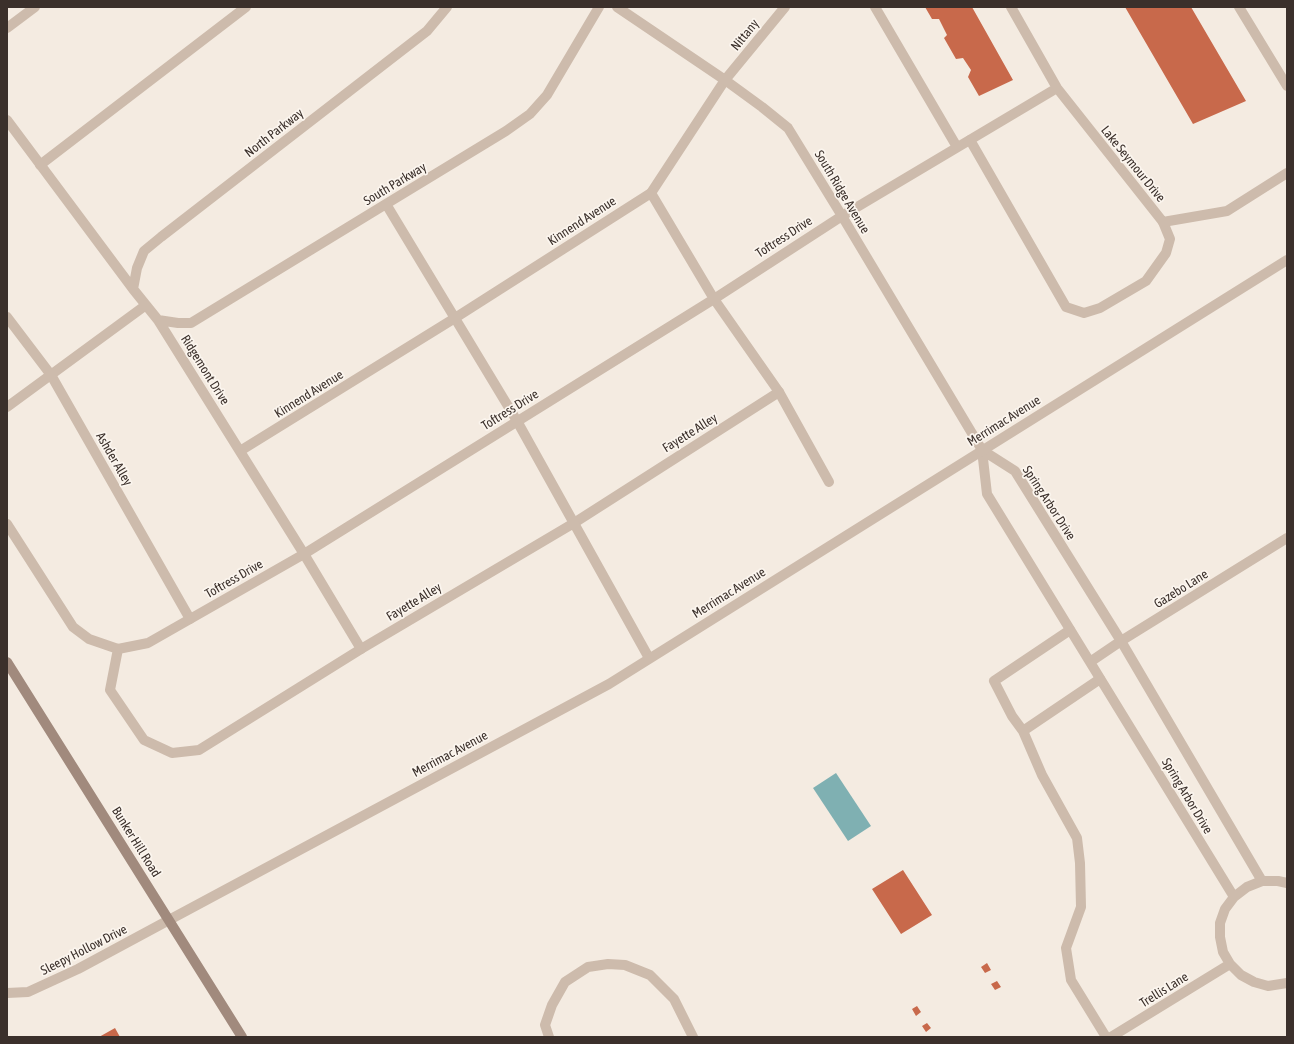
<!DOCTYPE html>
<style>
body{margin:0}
#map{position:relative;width:1294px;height:1044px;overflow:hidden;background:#f4ebe1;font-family:"Asap Condensed",sans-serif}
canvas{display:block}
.frame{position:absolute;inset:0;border:8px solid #3b302b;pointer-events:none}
</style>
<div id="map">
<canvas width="1294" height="1044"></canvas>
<div class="frame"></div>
</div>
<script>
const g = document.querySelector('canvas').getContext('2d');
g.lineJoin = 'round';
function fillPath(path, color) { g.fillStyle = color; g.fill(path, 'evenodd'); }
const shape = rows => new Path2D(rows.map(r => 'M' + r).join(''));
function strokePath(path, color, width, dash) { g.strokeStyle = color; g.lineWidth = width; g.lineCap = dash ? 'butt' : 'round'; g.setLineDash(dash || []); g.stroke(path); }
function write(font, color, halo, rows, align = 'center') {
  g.font = font + ' "Asap Condensed",sans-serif'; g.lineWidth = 3.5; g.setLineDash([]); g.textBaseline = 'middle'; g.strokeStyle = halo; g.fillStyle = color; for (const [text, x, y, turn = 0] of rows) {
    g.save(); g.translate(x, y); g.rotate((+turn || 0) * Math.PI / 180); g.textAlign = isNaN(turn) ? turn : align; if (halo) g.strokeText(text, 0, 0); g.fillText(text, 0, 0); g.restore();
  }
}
fillPath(shape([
 [836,773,871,826,848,841,813,788]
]), '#7fb0b2');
fillPath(shape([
 [925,7,972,7,1013,80,979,96,968,77,971,70,963,58,956,59,944,38,947,35,939,19,932,19],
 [1125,7,1191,7,1246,101,1193,124],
 [903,870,932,915,901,934,872,889],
 [987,963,991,970,985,973,981,967],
 [997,981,1001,987,995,990,991,984],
 [917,1006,921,1012,916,1016,912,1009],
 [927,1023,931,1028,926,1032,922,1026],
 [115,1028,120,1037,99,1037]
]), '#c8694b');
strokePath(shape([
 [970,140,1066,307,1084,313,1100,308,1146,281,1166,253,1170,239,1163,222],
 [40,165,246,7],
 [651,193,725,80],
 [7,317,51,375,190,619],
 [1070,630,994,681,1012,716,1023,731,1042,775,1077,838,1080,863,1081,907,1066,948,1071,980,1106,1037],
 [118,649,110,690,144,740,172,753,199,750,361,649,574,523,779,392],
 [1023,731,1100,679]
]), '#cdbbac', 10);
strokePath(shape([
 [617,7,725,80,762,107,788,128,842,216,982,450,987,494,1234,897],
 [875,7,957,147],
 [1011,7,1057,88,1163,222,1227,211,1287,173],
 [1239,7,1287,86],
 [7,28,35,7],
 [725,80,785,7],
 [7,120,133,289,158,320,304,554,361,649],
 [386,204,517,421,649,658],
 [133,289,137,268,144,251,161,237,427,31,447,7],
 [158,320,178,323,191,323,386,204,506,131,530,114,547,95,599,7],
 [7,407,146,305],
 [982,450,1015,471,1121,641,1262,881],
 [240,451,455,318,651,193,714,299,779,392,829,482],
 [7,524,73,627,89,639,118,649,148,643,304,554,714,299,842,216,1057,88],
 [1090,662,1121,641,1287,538],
 [1287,883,1278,881,1262,881,1247,887,1234,897,1225,909,1220,923,1220,937,1223,952,1230,964,1241,975,1254,982,1268,986,1287,983],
 [7,993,28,992,78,969,169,920],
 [549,1037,545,1025,552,1005,565,982,588,967,608,964,625,965,650,975,674,999,693,1037],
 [1111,1037,1230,964]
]), '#cdbbac', 10);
strokePath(shape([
 [169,920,609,684,1287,260]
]), '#cdbbac', 10);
strokePath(shape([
 [7,662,242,1037]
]), '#a18a7d', 10);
write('13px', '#3b302b', '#fbf5ee', [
 ["Nittany",745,35,-51],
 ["North Parkway",274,133,-38],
 ["Lake Seymour Drive",1133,164,51],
 ["South Parkway",395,184,-31],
 ["South Ridge Avenue",842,192,59],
 ["Kinnend Avenue",582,221,-33],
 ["Toftress Drive",784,237,-33],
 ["Ridgemont Drive",205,370,58],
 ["Kinnend Avenue",309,394,-32],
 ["Toftress Drive",510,410,-32],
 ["Merrimac Avenue",1004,421,-32],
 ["Fayette Alley",690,433,-32],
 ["Ashder Alley",114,459,60],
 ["Spring Arbor Drive",1049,503,57],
 ["Toftress Drive",234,579,-30],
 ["Gazebo Lane",1181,589,-32],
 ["Merrimac Avenue",729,593,-32],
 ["Fayette Alley",414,602,-31],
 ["Merrimac Avenue",450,754,-28],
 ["Spring Arbor Drive",1187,796,59],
 ["Bunker Hill Road",136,842,58],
 ["Sleepy Hollow Drive",84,950,-27],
 ["Trellis Lane",1164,990,-32]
]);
</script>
